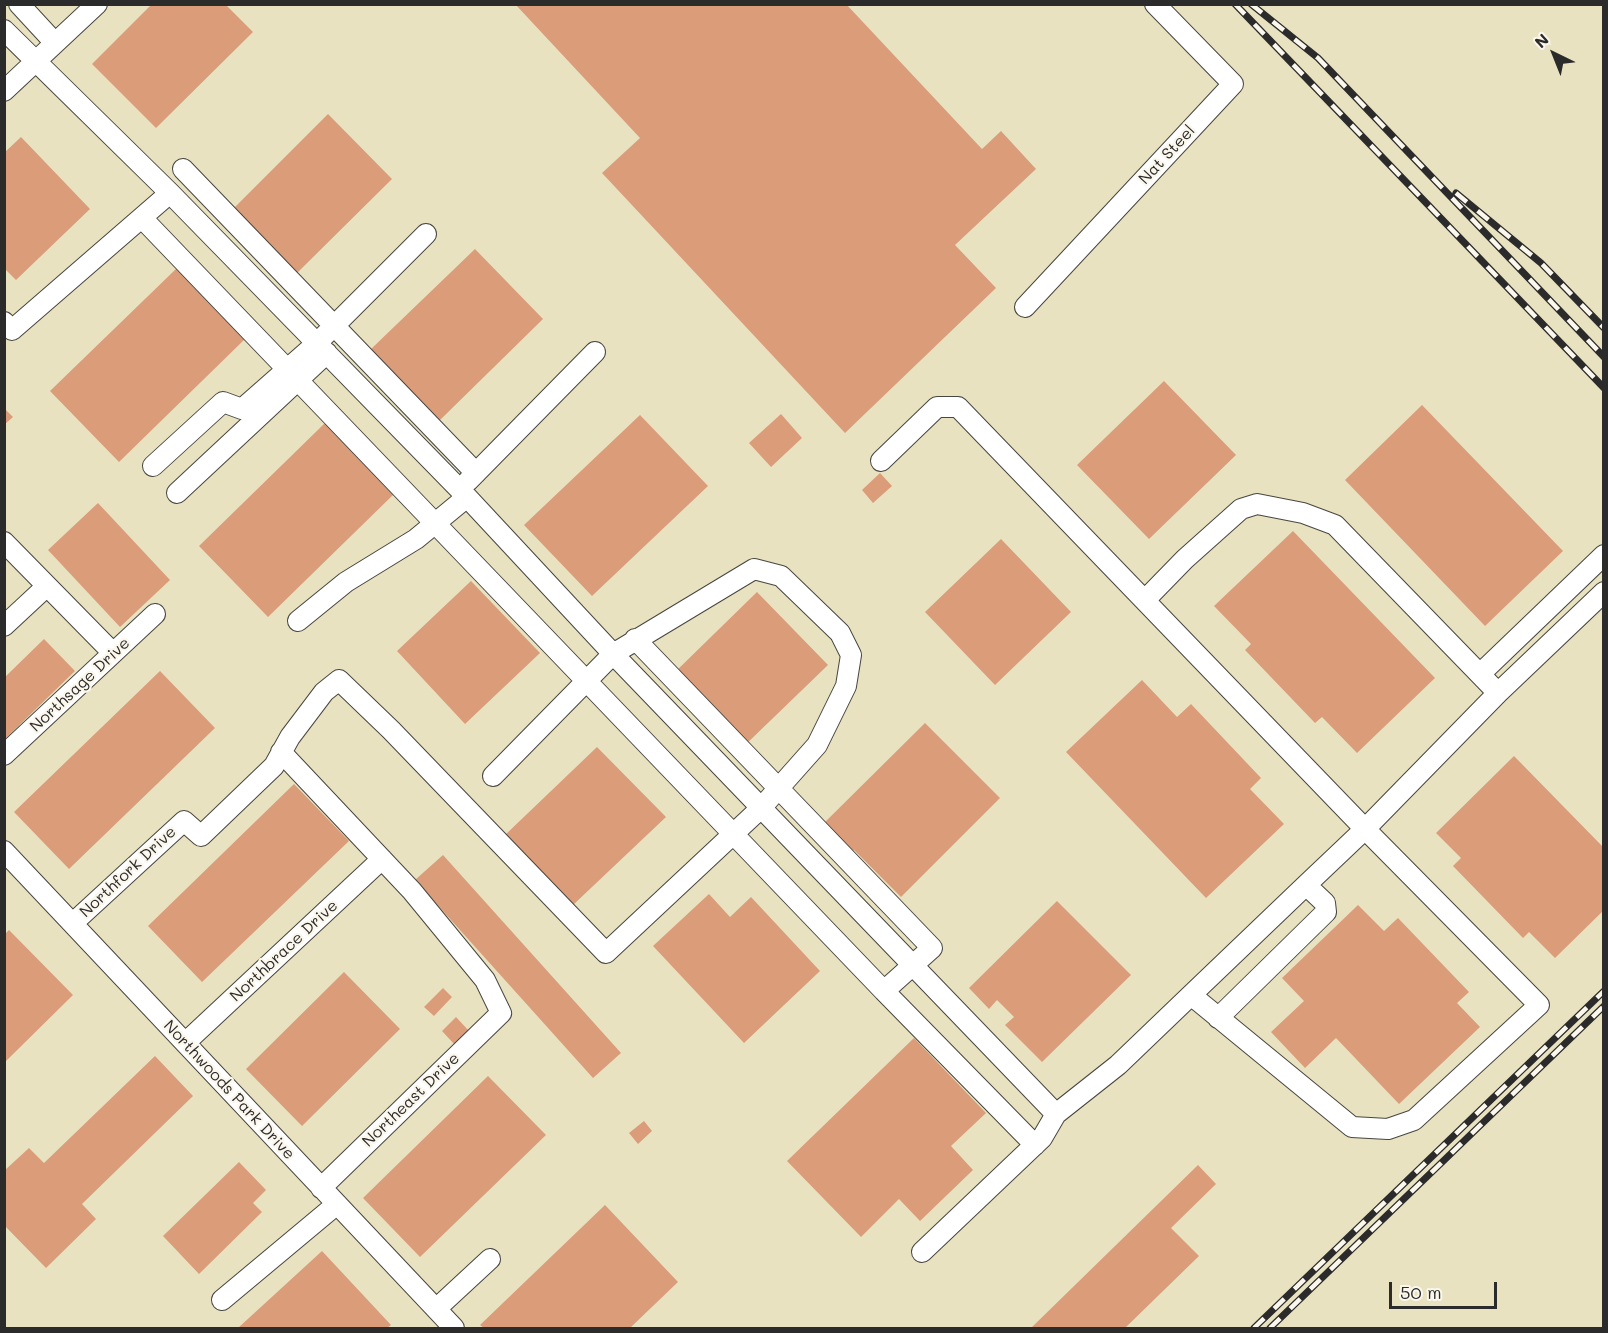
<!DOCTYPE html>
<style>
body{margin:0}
#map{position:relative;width:1608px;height:1333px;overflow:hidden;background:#e8e2c0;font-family:Mali,sans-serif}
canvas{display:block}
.frame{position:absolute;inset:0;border:6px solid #2b2b2b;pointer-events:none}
.north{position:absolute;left:1524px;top:24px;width:60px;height:60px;-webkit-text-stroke:4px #fbf7ec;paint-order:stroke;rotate:317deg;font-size:16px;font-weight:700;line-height:24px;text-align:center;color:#2b2b2b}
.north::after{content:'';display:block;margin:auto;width:21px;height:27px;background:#2b2b2b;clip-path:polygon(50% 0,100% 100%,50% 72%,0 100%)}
.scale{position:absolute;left:1389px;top:1282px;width:108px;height:27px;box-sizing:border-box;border:3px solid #2b2b2b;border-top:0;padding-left:8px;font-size:18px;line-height:21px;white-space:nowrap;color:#2b2b2b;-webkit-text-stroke:4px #fbf7ec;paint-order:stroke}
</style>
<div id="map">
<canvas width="1608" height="1333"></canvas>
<div class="frame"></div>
<div class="north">N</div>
<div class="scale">50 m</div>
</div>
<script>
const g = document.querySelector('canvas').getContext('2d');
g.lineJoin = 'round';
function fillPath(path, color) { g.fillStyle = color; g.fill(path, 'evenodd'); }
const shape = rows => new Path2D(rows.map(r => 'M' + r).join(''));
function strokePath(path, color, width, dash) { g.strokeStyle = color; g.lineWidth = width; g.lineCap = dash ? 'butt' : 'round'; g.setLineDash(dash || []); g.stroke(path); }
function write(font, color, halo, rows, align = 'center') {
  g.font = font + ' Mali,sans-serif'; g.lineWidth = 4.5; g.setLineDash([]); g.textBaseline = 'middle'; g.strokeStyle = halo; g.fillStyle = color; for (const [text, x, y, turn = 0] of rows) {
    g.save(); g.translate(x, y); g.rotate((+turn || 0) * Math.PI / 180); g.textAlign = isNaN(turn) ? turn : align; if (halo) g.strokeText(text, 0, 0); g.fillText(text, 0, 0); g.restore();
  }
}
fillPath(shape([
 [515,4,846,4,982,149,1001,131,1036,169,955,245,996,288,845,433,602,173,640,138],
 [151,5,226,5,253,32,156,128,92,64],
 [328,114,392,179,295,275,231,211],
 [21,137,90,209,16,280,4,268,4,153],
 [475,249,543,319,439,421,370,350],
 [177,268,245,339,119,462,50,391],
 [1164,381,1236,455,1149,539,1077,465],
 [1422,405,1563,551,1485,626,1345,480],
 [4,408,13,417,4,425],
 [781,414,802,438,771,467,749,443],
 [640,415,708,486,592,596,524,525],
 [325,423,394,494,268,617,199,546],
 [880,473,892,486,873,503,862,490],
 [98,503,170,580,120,627,48,550],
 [1293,531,1435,678,1357,753,1322,717,1315,723,1245,650,1251,644,1214,606],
 [1001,539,1071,612,995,685,925,612],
 [471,581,540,653,465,724,397,651],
 [757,592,828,665,742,748,672,675],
 [44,639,75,671,4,740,4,678],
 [160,671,215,728,69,869,14,812],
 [1142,680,1177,717,1191,704,1261,778,1250,789,1284,824,1206,898,1066,752],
 [925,723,1000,798,901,897,854,850,846,858,818,829],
 [597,747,666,817,573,905,537,873,504,836],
 [1514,756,1604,848,1604,910,1555,958,1529,932,1523,938,1453,866,1461,858,1436,833],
 [294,784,349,841,202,982,148,926],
 [443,855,621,1053,593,1078,415,880],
 [709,894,730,917,751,897,820,971,744,1043,653,946],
 [1057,901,1131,975,1042,1062,1005,1025,1014,1017,997,1000,989,1009,969,988],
 [1358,905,1384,931,1398,918,1469,992,1457,1003,1480,1027,1399,1104,1336,1038,1305,1068,1271,1032,1304,1001,1282,978],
 [9,930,73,995,4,1063,4,935],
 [344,972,400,1029,302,1126,246,1069],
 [443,988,452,997,434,1016,424,1007],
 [456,1017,469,1031,455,1045,442,1031],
 [914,1038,986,1113,951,1146,973,1170,920,1221,899,1199,861,1237,787,1161],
 [155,1056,193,1096,82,1204,96,1219,46,1268,4,1225,4,1171,29,1148,44,1163],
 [488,1076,546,1135,420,1257,363,1198],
 [644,1121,652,1131,638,1144,629,1133],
 [239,1162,266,1190,253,1203,262,1212,199,1274,163,1236],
 [1198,1165,1216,1184,1171,1228,1199,1256,1125,1328,1031,1328],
 [605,1205,678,1282,630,1328,484,1328,480,1325],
 [322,1251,391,1325,387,1328,238,1328]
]), '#db9c7a');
const minor = shape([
 [19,4,55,43],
 [4,30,170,193,467,497,615,656,1056,1114,1118,1065,1191,995,1306,885,1365,829,1539,1005,1414,1120,1388,1129,1352,1127,1191,995],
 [4,91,97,4],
 [183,169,476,473],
 [142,218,884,991],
 [1025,307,1233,84,1155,4],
 [4,322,12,330,170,193],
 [881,461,937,407,958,407,1365,829,1498,693,1604,592],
 [153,466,223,402,242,409,317,343,426,234],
 [468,481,595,352],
 [177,493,327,353],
 [4,542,113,653],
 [1145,600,1185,559,1241,509,1257,504,1303,513,1335,525,1498,693],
 [298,621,346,582,416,539,467,497],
 [4,626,47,586],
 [635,639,932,948,884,991,1035,1145],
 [1480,674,1604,555],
 [281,752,412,891,485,980,501,1013,321,1188],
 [4,755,155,614],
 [4,851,454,1328],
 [73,923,184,821,201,836,274,766,290,737,324,692,339,680,391,730,606,953,761,808,817,745,846,686,851,655,840,633,781,576,754,569,613,654,493,776],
 [1218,1018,1326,912,1325,903,1306,885],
 [185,1043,382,859],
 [922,1252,1042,1138,1056,1114],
 [222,1300,337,1204],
 [436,1309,490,1259]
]);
strokePath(minor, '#474641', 22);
strokePath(minor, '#fff', 20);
const rail = shape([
 [1235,4,1604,388],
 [1251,4,1318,58,1604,357],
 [1456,193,1541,263,1604,328],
 [1254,1328,1604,991],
 [1270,1328,1604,1006]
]);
strokePath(rail, '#2b2b2b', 7);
strokePath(rail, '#fbf7ec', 4.5, [14]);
write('16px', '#2b2b2b', '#fbf7ec', [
 ["Nat Steel",1167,155,-47],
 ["Northsage Drive",80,685,-43],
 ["Northfork Drive",128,872,-43],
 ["Northbrace Drive",284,951,-43],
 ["Northwoods Park Drive",229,1090,47],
 ["Northeast Drive",411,1100,-44]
]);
</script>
